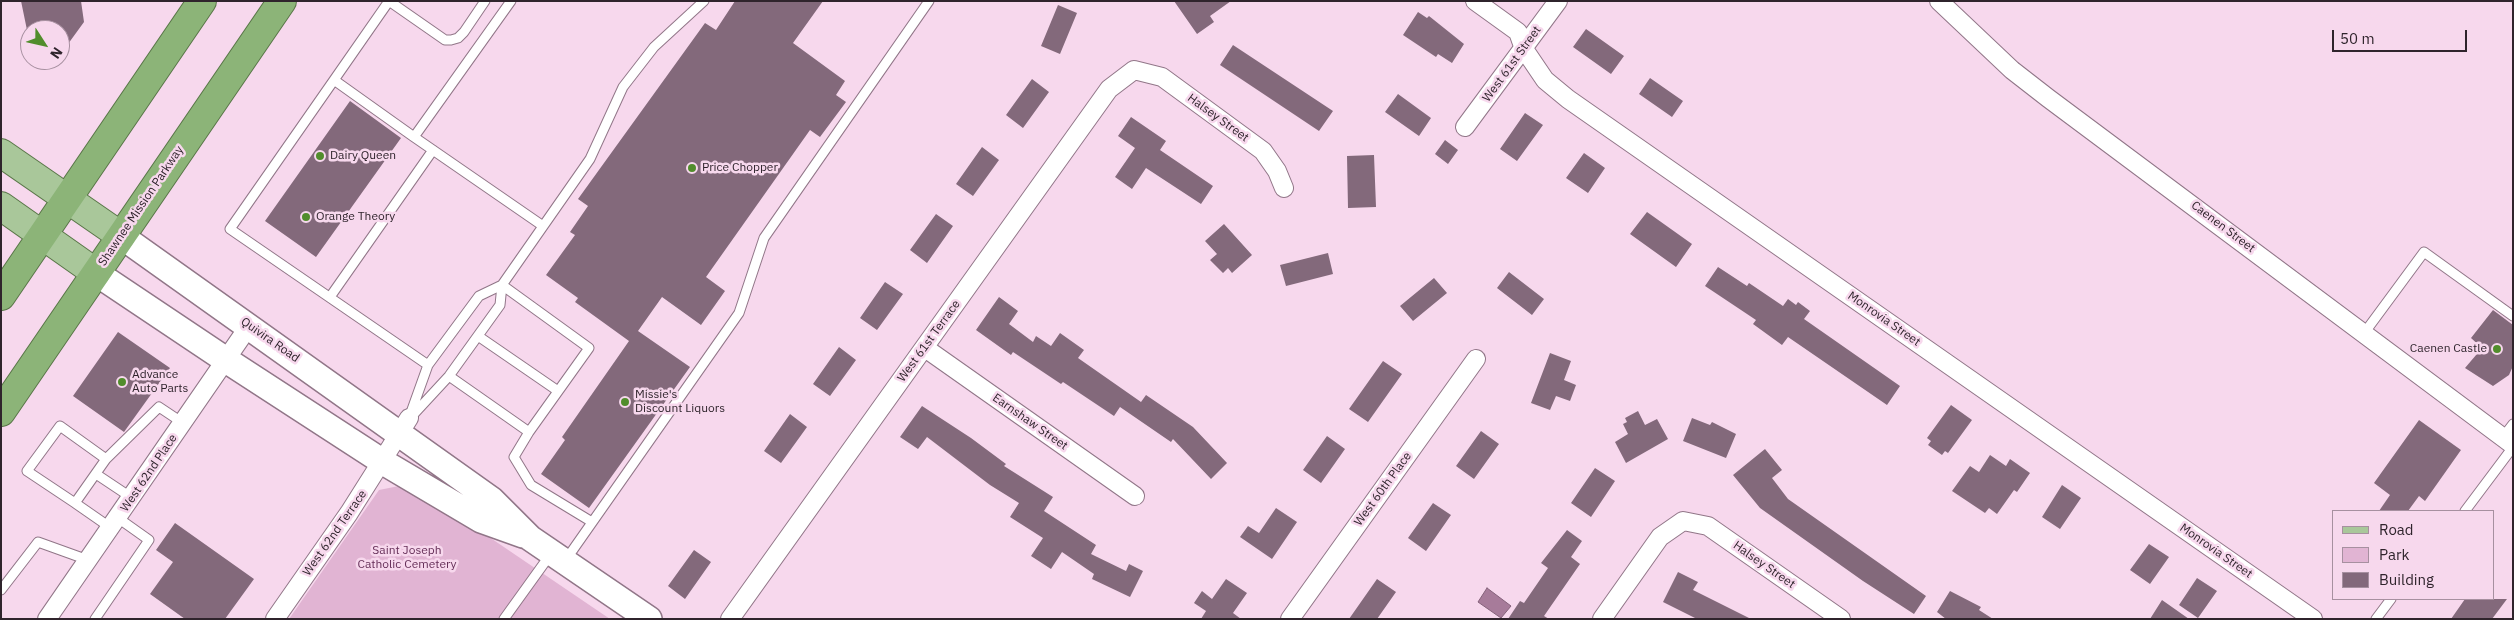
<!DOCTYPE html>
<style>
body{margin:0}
#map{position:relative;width:2514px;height:620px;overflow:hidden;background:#f7d8ed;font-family:"IBM Plex Sans",sans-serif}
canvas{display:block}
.frame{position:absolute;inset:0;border:2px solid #2f242c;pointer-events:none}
.legend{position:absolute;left:2332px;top:510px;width:162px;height:90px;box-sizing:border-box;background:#f7d8ed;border:1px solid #a790a0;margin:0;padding:6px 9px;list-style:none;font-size:15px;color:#2f242c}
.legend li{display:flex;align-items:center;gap:10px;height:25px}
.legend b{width:25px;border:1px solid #a790a0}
.north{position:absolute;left:20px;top:20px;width:50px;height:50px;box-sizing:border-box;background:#f7d8ed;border:1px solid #a790a0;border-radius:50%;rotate:125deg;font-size:14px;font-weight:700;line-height:20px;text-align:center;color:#2f242c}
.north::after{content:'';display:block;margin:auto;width:18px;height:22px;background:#518d2c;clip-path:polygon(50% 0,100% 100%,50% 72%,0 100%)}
.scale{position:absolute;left:2332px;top:30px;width:135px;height:22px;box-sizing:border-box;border:2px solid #2f242c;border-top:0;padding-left:6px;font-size:15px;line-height:18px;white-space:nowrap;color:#2f242c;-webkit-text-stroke:4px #f7d8ed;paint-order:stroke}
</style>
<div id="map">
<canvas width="2514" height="620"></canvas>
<div class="frame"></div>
<ul class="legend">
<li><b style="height:6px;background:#a9c79a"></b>Road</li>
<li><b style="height:14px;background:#e1b4d3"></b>Park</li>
<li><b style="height:14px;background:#83697b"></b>Building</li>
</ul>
<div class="north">N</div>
<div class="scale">50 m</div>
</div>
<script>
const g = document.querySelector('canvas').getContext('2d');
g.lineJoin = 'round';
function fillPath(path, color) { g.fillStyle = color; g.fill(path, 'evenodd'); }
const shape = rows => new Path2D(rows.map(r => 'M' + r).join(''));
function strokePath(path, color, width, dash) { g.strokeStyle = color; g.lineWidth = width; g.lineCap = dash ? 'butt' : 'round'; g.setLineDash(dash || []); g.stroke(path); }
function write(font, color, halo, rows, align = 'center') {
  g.font = font + ' "IBM Plex Sans",sans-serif'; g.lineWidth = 5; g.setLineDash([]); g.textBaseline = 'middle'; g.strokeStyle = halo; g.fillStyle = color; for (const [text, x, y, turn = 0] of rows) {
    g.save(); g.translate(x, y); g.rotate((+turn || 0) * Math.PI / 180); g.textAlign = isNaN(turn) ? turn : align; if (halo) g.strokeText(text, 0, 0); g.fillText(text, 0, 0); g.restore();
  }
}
fillPath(shape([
 [404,485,467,522,610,619,289,619,379,490]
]), '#e1b4d3');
const water = shape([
 [1487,588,1511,606,1501,618,1478,602,1487,588]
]);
fillPath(water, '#a77b9a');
strokePath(water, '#836179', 1);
fillPath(shape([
 [21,1,81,1,84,22,60,55,60,30,27,30],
 [735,1,823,1,793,43,845,81,836,95,846,102,820,137,810,130,706,277,725,291,701,325,662,297,638,331,690,367,589,508,541,474,565,440,562,437,629,341,575,302,578,298,546,275,575,235,570,232,588,206,578,199,705,23,716,30],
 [1174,1,1231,1,1210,16,1214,22,1197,34],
 [1058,5,1077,13,1060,54,1041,46],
 [1418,12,1427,18,1429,16,1464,44,1452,63,1438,54,1436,57,1403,35],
 [1586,29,1624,56,1611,74,1573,47],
 [1233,45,1333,111,1319,131,1220,65],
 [1650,78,1683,101,1672,117,1639,94],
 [1032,79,1049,92,1023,128,1006,115],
 [1398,94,1431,118,1419,136,1385,112],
 [350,101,401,138,316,257,265,221],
 [1525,113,1543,125,1517,161,1500,149],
 [1131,117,1166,141,1160,150,1213,186,1201,204,1146,168,1132,189,1115,177,1135,148,1118,136],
 [1445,140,1458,150,1448,164,1435,154],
 [982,147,999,160,973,196,956,184],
 [1584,153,1605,168,1588,193,1566,178],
 [1374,155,1376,207,1348,208,1347,156],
 [1647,212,1692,244,1676,267,1630,234],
 [936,214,953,226,927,263,910,250],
 [1224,224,1252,255,1232,273,1228,268,1223,273,1210,260,1217,254,1205,241],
 [1328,253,1333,274,1286,286,1280,265],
 [1718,267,1747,286,1749,283,1783,306,1788,299,1796,305,1798,302,1810,311,1804,319,1900,386,1887,405,1788,337,1782,345,1753,324,1756,320,1705,286],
 [1509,272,1544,299,1532,315,1497,288],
 [1434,278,1447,293,1413,321,1400,306],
 [885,282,903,294,877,330,860,318],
 [999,297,1018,311,1009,324,1033,342,1036,336,1051,346,1060,333,1084,350,1078,358,1141,402,1146,395,1193,427,1227,463,1211,479,1173,439,1171,442,1120,407,1114,416,1063,382,1061,384,1013,352,1011,355,976,330],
 [2493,310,2513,325,2513,366,2509,375,2493,386,2465,368,2482,348,2471,338],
 [118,332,170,368,124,432,73,396],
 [839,347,856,360,830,396,813,384],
 [1550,353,1571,361,1564,380,1576,385,1570,401,1556,396,1550,410,1531,403],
 [1383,361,1402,374,1368,422,1349,409],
 [1951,405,1972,420,1948,453,1945,451,1942,455,1928,445,1931,441,1927,438],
 [922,406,971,438,1006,464,1004,466,1053,497,1044,511,1096,545,1091,554,1126,571,1129,564,1143,571,1130,597,1092,579,1094,574,1062,552,1051,569,1031,556,1043,538,1010,517,1019,503,990,485,927,437,918,449,900,437],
 [1638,411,1645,425,1657,419,1668,439,1626,463,1615,442,1628,434,1623,424,1627,422,1625,418],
 [790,414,807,427,781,463,764,451],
 [1692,418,1710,425,1712,422,1736,434,1726,458,1683,441],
 [2419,420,2461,450,2425,501,2419,496,2408,511,2379,511,2390,495,2374,483],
 [1481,431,1499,444,1474,479,1456,466],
 [1327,436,1345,449,1321,483,1303,470],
 [1765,449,1782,470,1772,478,1788,499,1926,596,1914,614,1863,581,1760,508,1733,475],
 [1990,455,2006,466,2010,459,2030,473,2017,492,2014,490,1997,514,1989,508,1985,513,1952,491,1970,466,1979,472],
 [1595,468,1615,481,1591,517,1571,503],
 [2062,485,2081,498,2060,529,2042,517],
 [1433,503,1451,515,1426,551,1408,538],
 [1276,508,1297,522,1272,559,1240,537,1248,526,1259,533],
 [175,523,254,579,225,619,185,619,150,594,173,562,156,550],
 [1567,530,1582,541,1571,557,1580,564,1544,616,1549,619,1508,619,1520,601,1524,603,1548,568,1541,563],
 [2149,544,2169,557,2150,584,2130,570],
 [694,550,711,562,685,599,668,586],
 [1678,572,1698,582,1693,590,1751,619,1697,619,1663,602],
 [2197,578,2217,591,2198,618,2179,605],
 [1226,579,1247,593,1233,613,1241,619,1201,619,1206,611,1194,603,1202,591,1212,599],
 [1377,579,1396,592,1377,619,1349,619],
 [1950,591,1981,607,1979,610,1993,619,1946,619,1937,612],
 [2465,599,2507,599,2492,619,2451,619],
 [2162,600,2189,619,2150,619]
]), '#83697b');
const service = shape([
 [389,1,445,40,451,40,458,38,464,32,485,1],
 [511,1,414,137,543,226],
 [334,80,389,1],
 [414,137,334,80,230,229,428,365],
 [502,285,589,348,529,432],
 [330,297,433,150],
 [2365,332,2424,252,2513,316],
 [478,336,558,391],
 [449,376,529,432,514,457,531,485,592,522],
 [412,416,449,376,500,305,502,285],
 [409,418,428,365,479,296,502,285,590,159,623,87,654,47,704,1],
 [2503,437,2513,424],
 [106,459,60,426,27,471,75,503,106,459,159,407,183,423],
 [96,474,132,498],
 [75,503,111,528],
 [2465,511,2513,447],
 [565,561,739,313,764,238,929,1],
 [1,590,38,542,88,560],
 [95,619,149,540,118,518],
 [504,619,550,555],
 [2376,619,2391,599]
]);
const minor = shape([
 [1475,1,1518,32,1524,49,1545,80,1568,99,2313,619],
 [1939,1,2012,70,2048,98,2513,445],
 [1465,127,1558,1],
 [925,348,1135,496],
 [47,619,249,326],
 [275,619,349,513,409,418],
 [730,619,1109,89,1134,70,1162,77,1263,151,1277,171,1284,188],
 [1290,619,1476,359],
 [1602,619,1660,537,1683,521,1708,526,1841,619]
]);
const secondary = shape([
 [121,236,492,500,530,538,649,619],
 [96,273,226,360,383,462,481,520,523,535]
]);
const primary = shape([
 [1,153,121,236],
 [1,206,96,273]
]);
const trunk = shape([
 [1,296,202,1],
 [1,412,282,1]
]);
strokePath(service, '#917688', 11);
strokePath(minor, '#917688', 20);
strokePath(secondary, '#917688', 28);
strokePath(primary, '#597648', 30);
strokePath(trunk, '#597648', 30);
strokePath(service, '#fff', 9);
strokePath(minor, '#fff', 18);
strokePath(secondary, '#fff', 25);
strokePath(primary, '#a9c79a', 28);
strokePath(trunk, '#8cb478', 28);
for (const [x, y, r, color] of [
 [320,156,5,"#518d2c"],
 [692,168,5,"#518d2c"],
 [306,217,5,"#518d2c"],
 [2497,349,5,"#518d2c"],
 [122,382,5,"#518d2c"],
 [625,402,5,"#518d2c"]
]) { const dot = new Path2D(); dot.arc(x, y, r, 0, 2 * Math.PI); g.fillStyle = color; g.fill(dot); strokePath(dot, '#f7d8ed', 2); }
write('12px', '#2f242c', '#f7d8ed', [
 ["West 61st Street",1512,64,-54],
 ["Halsey Street",1218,118,36],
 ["Shawnee Mission Parkway",141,206,-56],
 ["Caenen Street",2223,227,37],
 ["Monrovia Street",1884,319,35],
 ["Quivira Road",270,340,35],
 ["West 61st Terrace",929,341,-54],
 ["Earnshaw Street",1030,422,35],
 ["West 62nd Place",149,473,-56],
 ["West 60th Place",1383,489,-54],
 ["West 62nd Terrace",335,533,-55],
 ["Monrovia Street",2216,551,35],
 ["Halsey Street",1764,565,35]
]);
write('12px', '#2f242c', '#f7d8ed', [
 ["Dairy Queen",330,156],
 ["Price Chopper",702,168],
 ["Orange Theory",316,217],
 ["Caenen Castle",2487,349,"right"],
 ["Advance",132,375],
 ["Auto Parts",132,389],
 ["Missie's",635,395],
 ["Discount Liquors",635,409]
], 'left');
write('12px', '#652e58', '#f7d8ed', [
 ["Saint Joseph",407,551],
 ["Catholic Cemetery",407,565]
]);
</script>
